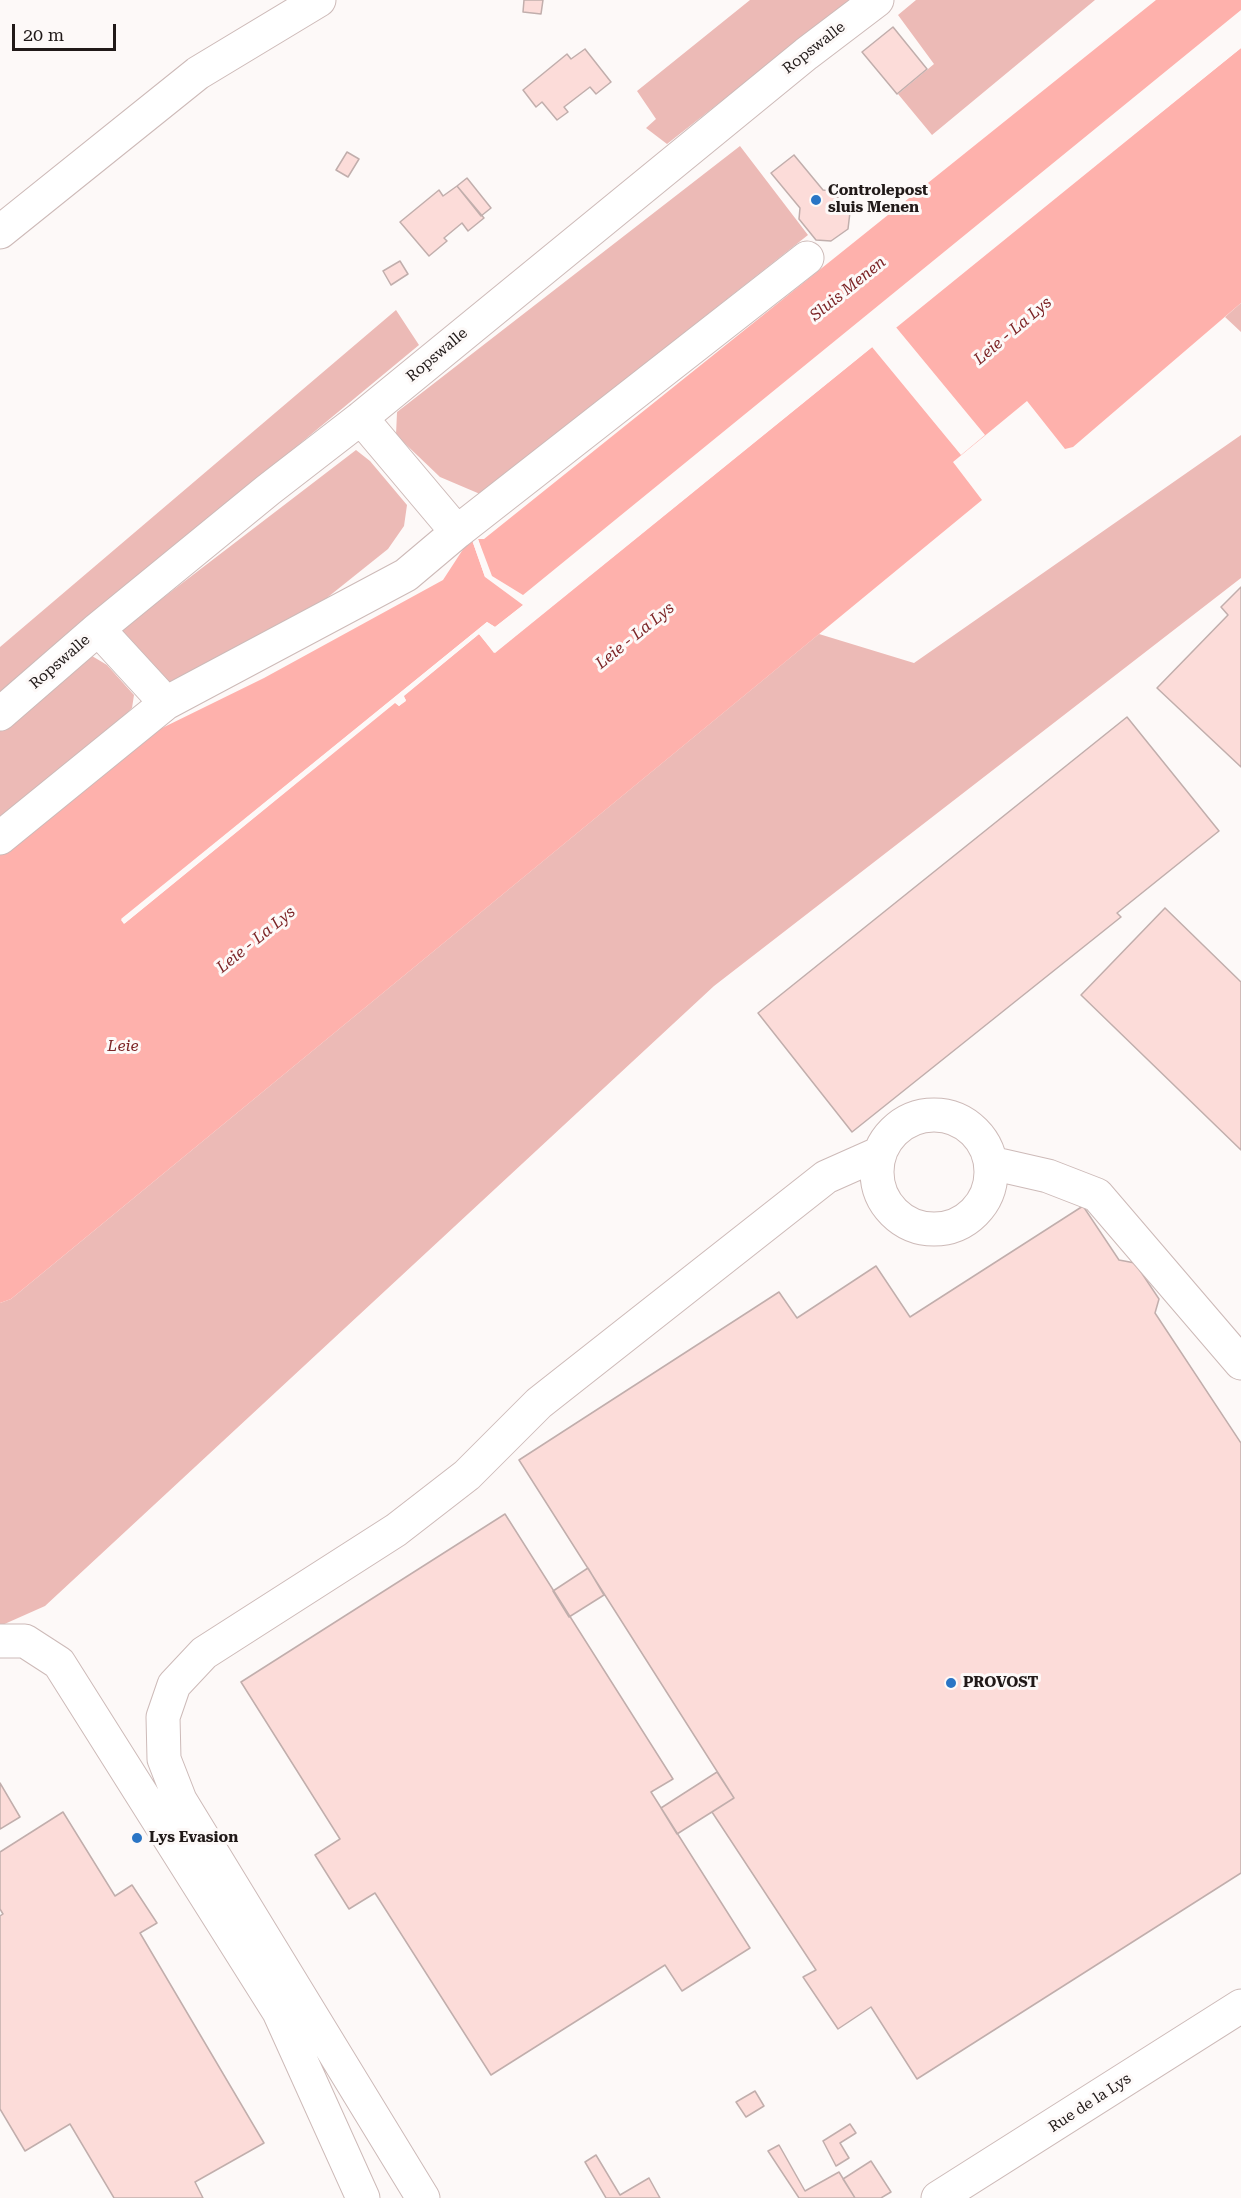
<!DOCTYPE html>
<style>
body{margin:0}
#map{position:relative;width:1241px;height:2198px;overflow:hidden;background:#fdf9f8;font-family:"Roboto Serif",serif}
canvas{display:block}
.scale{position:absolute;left:12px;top:24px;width:104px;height:27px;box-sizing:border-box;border:3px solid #211a19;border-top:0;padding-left:8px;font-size:18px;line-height:21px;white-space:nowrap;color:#211a19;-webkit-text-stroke:4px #fdf9f8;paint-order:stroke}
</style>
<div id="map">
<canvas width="1241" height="2198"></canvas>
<div class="scale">20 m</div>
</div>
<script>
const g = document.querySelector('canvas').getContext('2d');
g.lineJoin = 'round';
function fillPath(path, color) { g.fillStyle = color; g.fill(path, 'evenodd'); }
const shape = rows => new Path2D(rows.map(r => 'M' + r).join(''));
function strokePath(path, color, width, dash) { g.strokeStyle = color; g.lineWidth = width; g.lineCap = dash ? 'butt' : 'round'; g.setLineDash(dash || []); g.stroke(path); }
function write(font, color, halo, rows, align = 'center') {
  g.font = font + ' "Roboto Serif",serif'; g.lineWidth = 6; g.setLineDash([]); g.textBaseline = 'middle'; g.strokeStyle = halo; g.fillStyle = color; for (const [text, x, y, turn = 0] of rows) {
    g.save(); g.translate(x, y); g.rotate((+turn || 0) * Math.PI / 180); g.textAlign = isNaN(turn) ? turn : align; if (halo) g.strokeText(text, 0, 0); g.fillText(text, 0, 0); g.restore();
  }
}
fillPath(shape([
 [750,0,850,0,667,144,646,128,656,119,637,91],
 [916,0,1095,0,932,135,898,94,934,64,898,15],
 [740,146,808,235,480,494,440,477,396,435,397,412],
 [1241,303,1241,332,1225,317],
 [396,310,419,345,0,692,0,647],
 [1241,435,1241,578,714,986,45,1606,0,1626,0,1303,11,1299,819,634,914,663],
 [356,450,370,461,407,505,404,526,388,549,283,633,174,693,121,630],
 [92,656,107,665,134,695,132,708,93,746,0,822,0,728]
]), '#ecbab6');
fillPath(shape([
 [1156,0,1241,0,1241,11,526,603,495,627,487,622,121,919,125,923,395,702,399,706,406,700,403,696,479,634,495,653,1241,48,1241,303,1073,447,1065,449,1027,401,953,462,982,500,11,1299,0,1303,0,855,156,731,264,678,443,580,471,537,485,577,490,577,478,539,484,539]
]), '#feb1ac');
fillPath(shape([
 [1241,10,1241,15,528,606,497,630,487,625,480,631,495,649,1241,45,1241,48,895,326,985,435,961,455,872,347,494,653,479,634,404,696,406,701,399,706,395,703,124,924,121,920,487,622,495,627,523,605,485,577,471,537,474,538,478,549,475,538,478,539,492,576,523,595]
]), '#fdf9f8');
const building = shape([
 [524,0,543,0,541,14,523,12,524,0],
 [893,27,927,69,897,94,862,52,893,27],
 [585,49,611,82,596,94,590,87,564,107,568,112,557,120,542,102,536,107,523,90,567,54,571,59,585,49],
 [347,152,359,159,348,177,336,170,347,152],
 [794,155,823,190,832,191,850,212,848,229,831,241,816,240,799,219,800,208,771,173,794,155],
 [467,178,491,208,481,216,457,186,467,178],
 [457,186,484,218,468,231,462,223,444,238,447,241,429,256,400,222,439,190,443,196,457,186],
 [400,261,408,274,391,285,383,271,400,261],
 [1241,587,1241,767,1157,688,1228,615,1221,607,1241,587],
 [1127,717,1219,831,1117,913,1121,917,852,1132,758,1013,1127,717],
 [1165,908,1241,982,1241,1150,1081,995,1165,908],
 [1083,1206,1119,1260,1135,1263,1159,1299,1155,1313,1241,1443,1241,1873,917,2079,871,2007,838,2029,803,1977,816,1970,712,1812,734,1798,519,1460,779,1292,797,1318,876,1266,910,1317,1083,1206],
 [505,1514,673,1779,651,1792,750,1948,682,1991,665,1965,491,2075,375,1893,349,1909,315,1855,340,1839,241,1682,505,1514],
 [588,1568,604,1595,569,1617,553,1591,588,1568],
 [717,1772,734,1798,677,1834,661,1808,717,1772],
 [0,1783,20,1817,0,1829,0,1783],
 [63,1812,115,1896,132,1885,157,1923,140,1933,264,2143,195,2182,203,2198,114,2198,70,2124,25,2151,0,2109,0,1916,3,1914,0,1909,0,1852,63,1812],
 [755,2091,764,2106,746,2117,736,2102,755,2091],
 [850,2124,856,2133,840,2143,849,2158,836,2166,823,2141,850,2124],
 [779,2145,805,2191,839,2172,855,2198,799,2198,768,2151,779,2145],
 [596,2155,620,2195,649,2178,660,2198,606,2198,585,2162,596,2155],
 [871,2161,891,2192,881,2198,855,2198,843,2179,871,2161]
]);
fillPath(building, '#fcdcd9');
strokePath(building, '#c1aeac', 1.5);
const minor = shape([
 [0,232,198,73,319,0],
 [361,418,457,532],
 [98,629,166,703],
 [0,714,98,629,268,490,361,418,806,54,877,0],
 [0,838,166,703,406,575,457,532,807,258],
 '877 1172a57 57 0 1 1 114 0a57 57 0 1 1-114 0Z',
 [991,1163,1048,1176,1097,1195,1241,1363],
 [0,1641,25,1641,59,1663,279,2012,363,2198],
 [423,2198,180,1800,164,1759,163,1717,174,1685,204,1653,396,1530,467,1475,539,1403,826,1177,880,1153]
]);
const major = shape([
 [938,2198,1241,2006]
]);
strokePath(minor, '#cdbab8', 35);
strokePath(major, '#cdbab8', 35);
strokePath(minor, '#fff', 33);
strokePath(major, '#fff', 33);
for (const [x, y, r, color] of [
 [816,200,6,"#2a75c5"],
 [951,1683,6,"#2a75c5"],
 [137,1838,6,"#2a75c5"]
]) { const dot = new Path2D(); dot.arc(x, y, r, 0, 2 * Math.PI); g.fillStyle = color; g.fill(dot); strokePath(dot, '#fdf9f8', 2); }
write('15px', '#211a19', '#fdf9f8', [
 ["Ropswalle",814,48,-38],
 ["Ropswalle",437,355,-40],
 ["Ropswalle",60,662,-41],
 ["Rue de la Lys",1090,2103,-33]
]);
write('bold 15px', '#211a19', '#fdf9f8', [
 ["Controlepost",828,191],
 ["sluis Menen",828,208],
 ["PROVOST",963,1683],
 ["Lys Evasion",149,1838]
], 'left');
write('italic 16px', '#7c2426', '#fdf9f8', [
 ["Sluis Menen",848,289,-39],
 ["Leie - La Lys",1013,331,-40],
 ["Leie - La Lys",635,636,-39],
 ["Leie - La Lys",256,940,-39],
 ["Leie",123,1046]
]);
</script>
